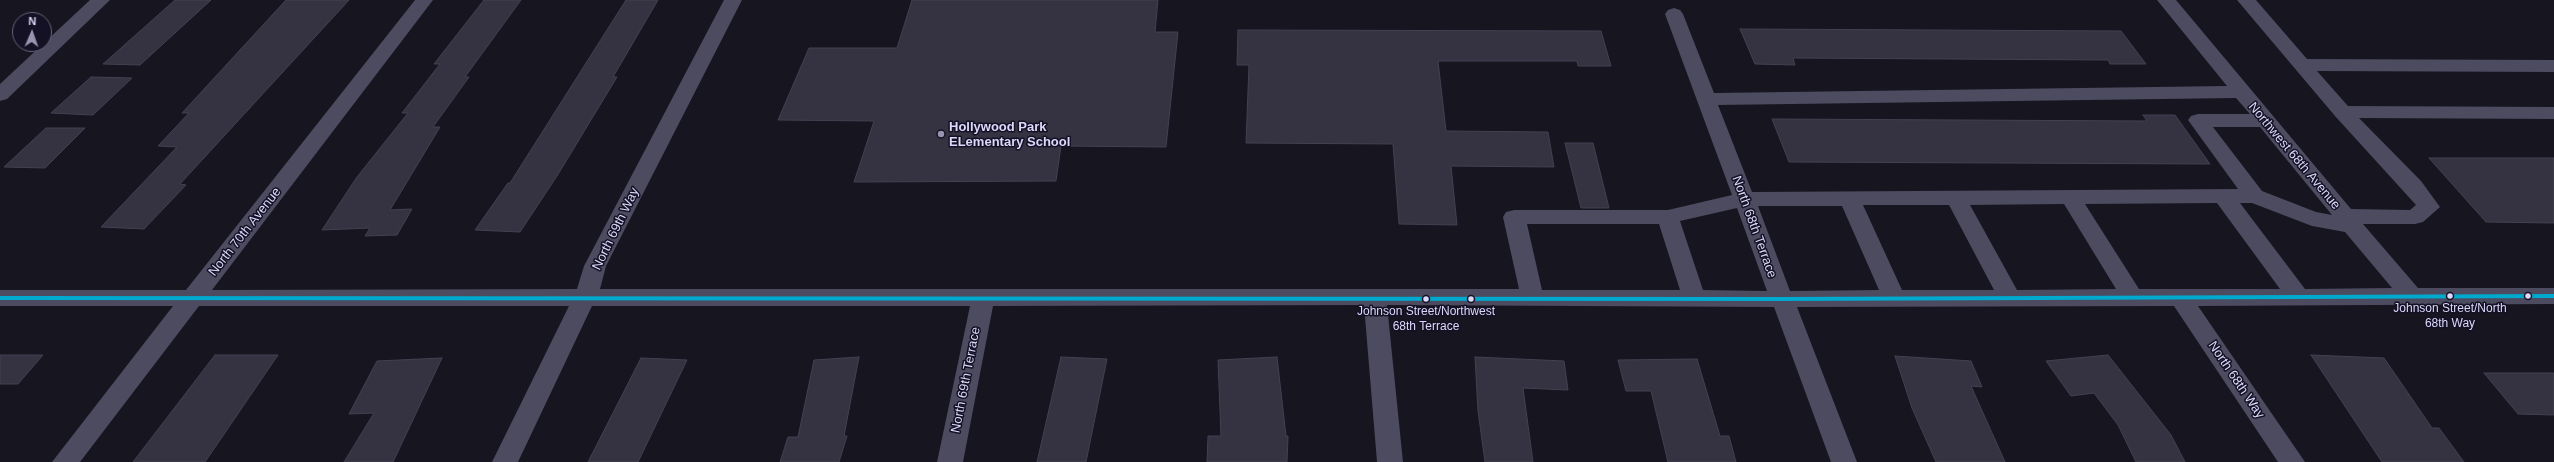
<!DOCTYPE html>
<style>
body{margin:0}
#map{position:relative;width:2554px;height:462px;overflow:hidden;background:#171520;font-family:Helvetica,sans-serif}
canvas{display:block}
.north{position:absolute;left:12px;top:12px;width:40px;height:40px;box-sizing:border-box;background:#141124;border:1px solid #64617a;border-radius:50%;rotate:2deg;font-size:11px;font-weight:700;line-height:16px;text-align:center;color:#dbd8fb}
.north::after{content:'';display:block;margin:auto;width:14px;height:18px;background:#9694ae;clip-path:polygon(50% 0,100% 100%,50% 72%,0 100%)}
</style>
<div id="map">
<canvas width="2554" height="462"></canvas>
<div class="north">N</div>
</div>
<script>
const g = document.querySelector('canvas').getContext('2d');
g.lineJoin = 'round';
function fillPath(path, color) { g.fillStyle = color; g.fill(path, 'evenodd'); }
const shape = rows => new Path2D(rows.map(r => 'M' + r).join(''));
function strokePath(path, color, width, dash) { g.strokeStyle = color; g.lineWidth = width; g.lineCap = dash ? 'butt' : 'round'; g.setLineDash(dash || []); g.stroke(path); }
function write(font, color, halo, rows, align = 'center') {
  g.font = font + ' Helvetica,sans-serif'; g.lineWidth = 3; g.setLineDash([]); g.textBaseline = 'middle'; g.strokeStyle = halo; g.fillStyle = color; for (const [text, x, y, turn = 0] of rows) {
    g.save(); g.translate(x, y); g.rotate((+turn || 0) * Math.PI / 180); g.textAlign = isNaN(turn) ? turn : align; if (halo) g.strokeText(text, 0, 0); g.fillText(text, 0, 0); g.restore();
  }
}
const building = shape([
 [175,0,211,0,140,65,103,64,175,0],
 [286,0,349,0,180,184,186,185,144,229,101,227,177,147,158,146,189,113,182,113,286,0],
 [484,0,521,0,465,77,469,77,433,127,440,127,390,210,412,209,397,235,365,236,370,228,322,230,357,177,408,113,402,113,440,64,434,64,484,0],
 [626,0,658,0,613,77,617,77,557,176,520,232,475,230,508,183,510,183,626,0],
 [912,0,1158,0,1155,32,1178,32,1166,147,1061,146,1056,181,854,182,874,121,778,120,809,48,897,48,912,0],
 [1740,29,2121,31,2146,64,2110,64,2108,60,1793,58,1795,65,1755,64,1740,29],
 [1238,30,1601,31,1611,66,1578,66,1577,61,1438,61,1446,131,1548,132,1554,167,1451,166,1457,225,1399,224,1393,144,1246,143,1249,65,1237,65,1238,30],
 [91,77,132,78,93,115,51,113,91,77],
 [2143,115,2175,115,2210,164,1789,162,1772,119,2147,121,2143,115],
 [46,128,85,128,45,168,4,167,46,128],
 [1565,143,1593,143,1609,208,1581,208,1565,143],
 [2429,158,2554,158,2554,223,2486,222,2429,158],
 [0,355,43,355,18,384,0,384,0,355],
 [215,355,278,355,205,462,133,462,215,355],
 [2108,355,2171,435,2185,462,2136,462,2118,425,2094,393,2071,396,2046,361,2108,355],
 [2311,355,2384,358,2432,428,2439,428,2464,462,2382,462,2311,355],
 [1895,356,1971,361,1982,387,1971,386,2005,462,1936,462,1912,408,1895,356],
 [859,357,844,436,847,436,839,462,780,462,788,437,798,437,814,360,859,357],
 [1061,357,1107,359,1086,462,1037,462,1061,357],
 [1277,357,1286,436,1288,436,1287,462,1207,462,1208,436,1221,436,1218,360,1277,357],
 [1475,357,1564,361,1568,390,1523,388,1533,462,1485,462,1478,411,1475,357],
 [442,358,393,462,344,462,374,413,349,414,377,361,442,358],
 [641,358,687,360,638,462,588,462,641,358],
 [1697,359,1720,436,1729,436,1736,462,1668,462,1651,391,1626,391,1618,360,1697,359],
 [2484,373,2554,373,2554,415,2518,414,2484,373]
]);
fillPath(building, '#353342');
strokePath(building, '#434152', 1);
fillPath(shape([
 [90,0,110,0,7,99,0,101,0,84,90,0],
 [415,0,433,0,212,290,577,289,584,266,724,0,742,0,606,266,600,289,1519,289,1503,217,1506,212,1514,210,1668,210,1732,195,1665,14,1668,10,1674,8,1680,10,1683,14,1714,93,2227,86,2157,0,2176,0,2351,209,2410,210,2416,205,2335,116,2237,0,2256,0,2307,59,2554,60,2554,72,2317,71,2348,106,2554,107,2554,119,2359,118,2421,181,2440,207,2423,222,2415,224,2363,224,2418,288,2554,288,2554,304,2198,306,2305,462,2278,462,2174,306,1797,307,1857,462,1831,462,1774,307,1387,305,1403,462,1377,462,1364,305,993,306,963,462,937,462,970,306,592,306,518,462,492,462,569,306,199,306,80,462,52,462,173,306,0,306,0,290,186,290,415,0],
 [2236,98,2250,114,2198,114,2191,116,2188,120,2238,189,1752,192,1718,105,2236,98],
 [2213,127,2260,127,2332,215,2316,212,2262,191,2213,127],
 [2217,203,2280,289,2139,289,2085,204,2217,203],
 [2240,203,2252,203,2312,226,2345,232,2392,288,2305,289,2240,203],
 [2064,204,2116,289,2017,290,1970,205,2064,204],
 [1863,205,1949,205,1994,290,1902,290,1863,205],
 [1758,206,1842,206,1879,290,1790,291,1758,206],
 [1737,208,1767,291,1703,290,1680,221,1737,208],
 [1527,224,1659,224,1680,290,1542,290,1527,224]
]), '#4c4b5f');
strokePath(shape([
 [0,298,1781,299,2554,296]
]), '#00a9ce', 4);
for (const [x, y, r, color] of [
 [941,134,4,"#9694ae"],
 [2450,296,3.5,"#dbd8fb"],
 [2528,296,3.5,"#dbd8fb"],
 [1426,299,3.5,"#dbd8fb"],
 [1471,299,3.5,"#dbd8fb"]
]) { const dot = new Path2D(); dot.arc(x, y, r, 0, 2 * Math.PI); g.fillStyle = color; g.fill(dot); strokePath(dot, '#141124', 1.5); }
write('12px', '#dbd8fb', '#141124', [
 ["Johnson Street/North",2450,309],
 ["68th Way",2450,324],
 ["Johnson Street/Northwest",1426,312],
 ["68th Terrace",1426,327]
]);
write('bold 13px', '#dbd8fb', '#141124', [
 ["Hollywood Park",949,127],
 ["ELementary School",949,142]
], 'left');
write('13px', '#dbd8fb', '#141124', [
 ["Northwest 68th Avenue",2294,156,50],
 ["North 68th Terrace",1754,227,70],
 ["North 69th Way",616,229,-64],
 ["North 70th Avenue",245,232,-52],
 ["North 69th Terrace",966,380,-79],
 ["North 68th Way",2236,380,56]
]);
</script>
